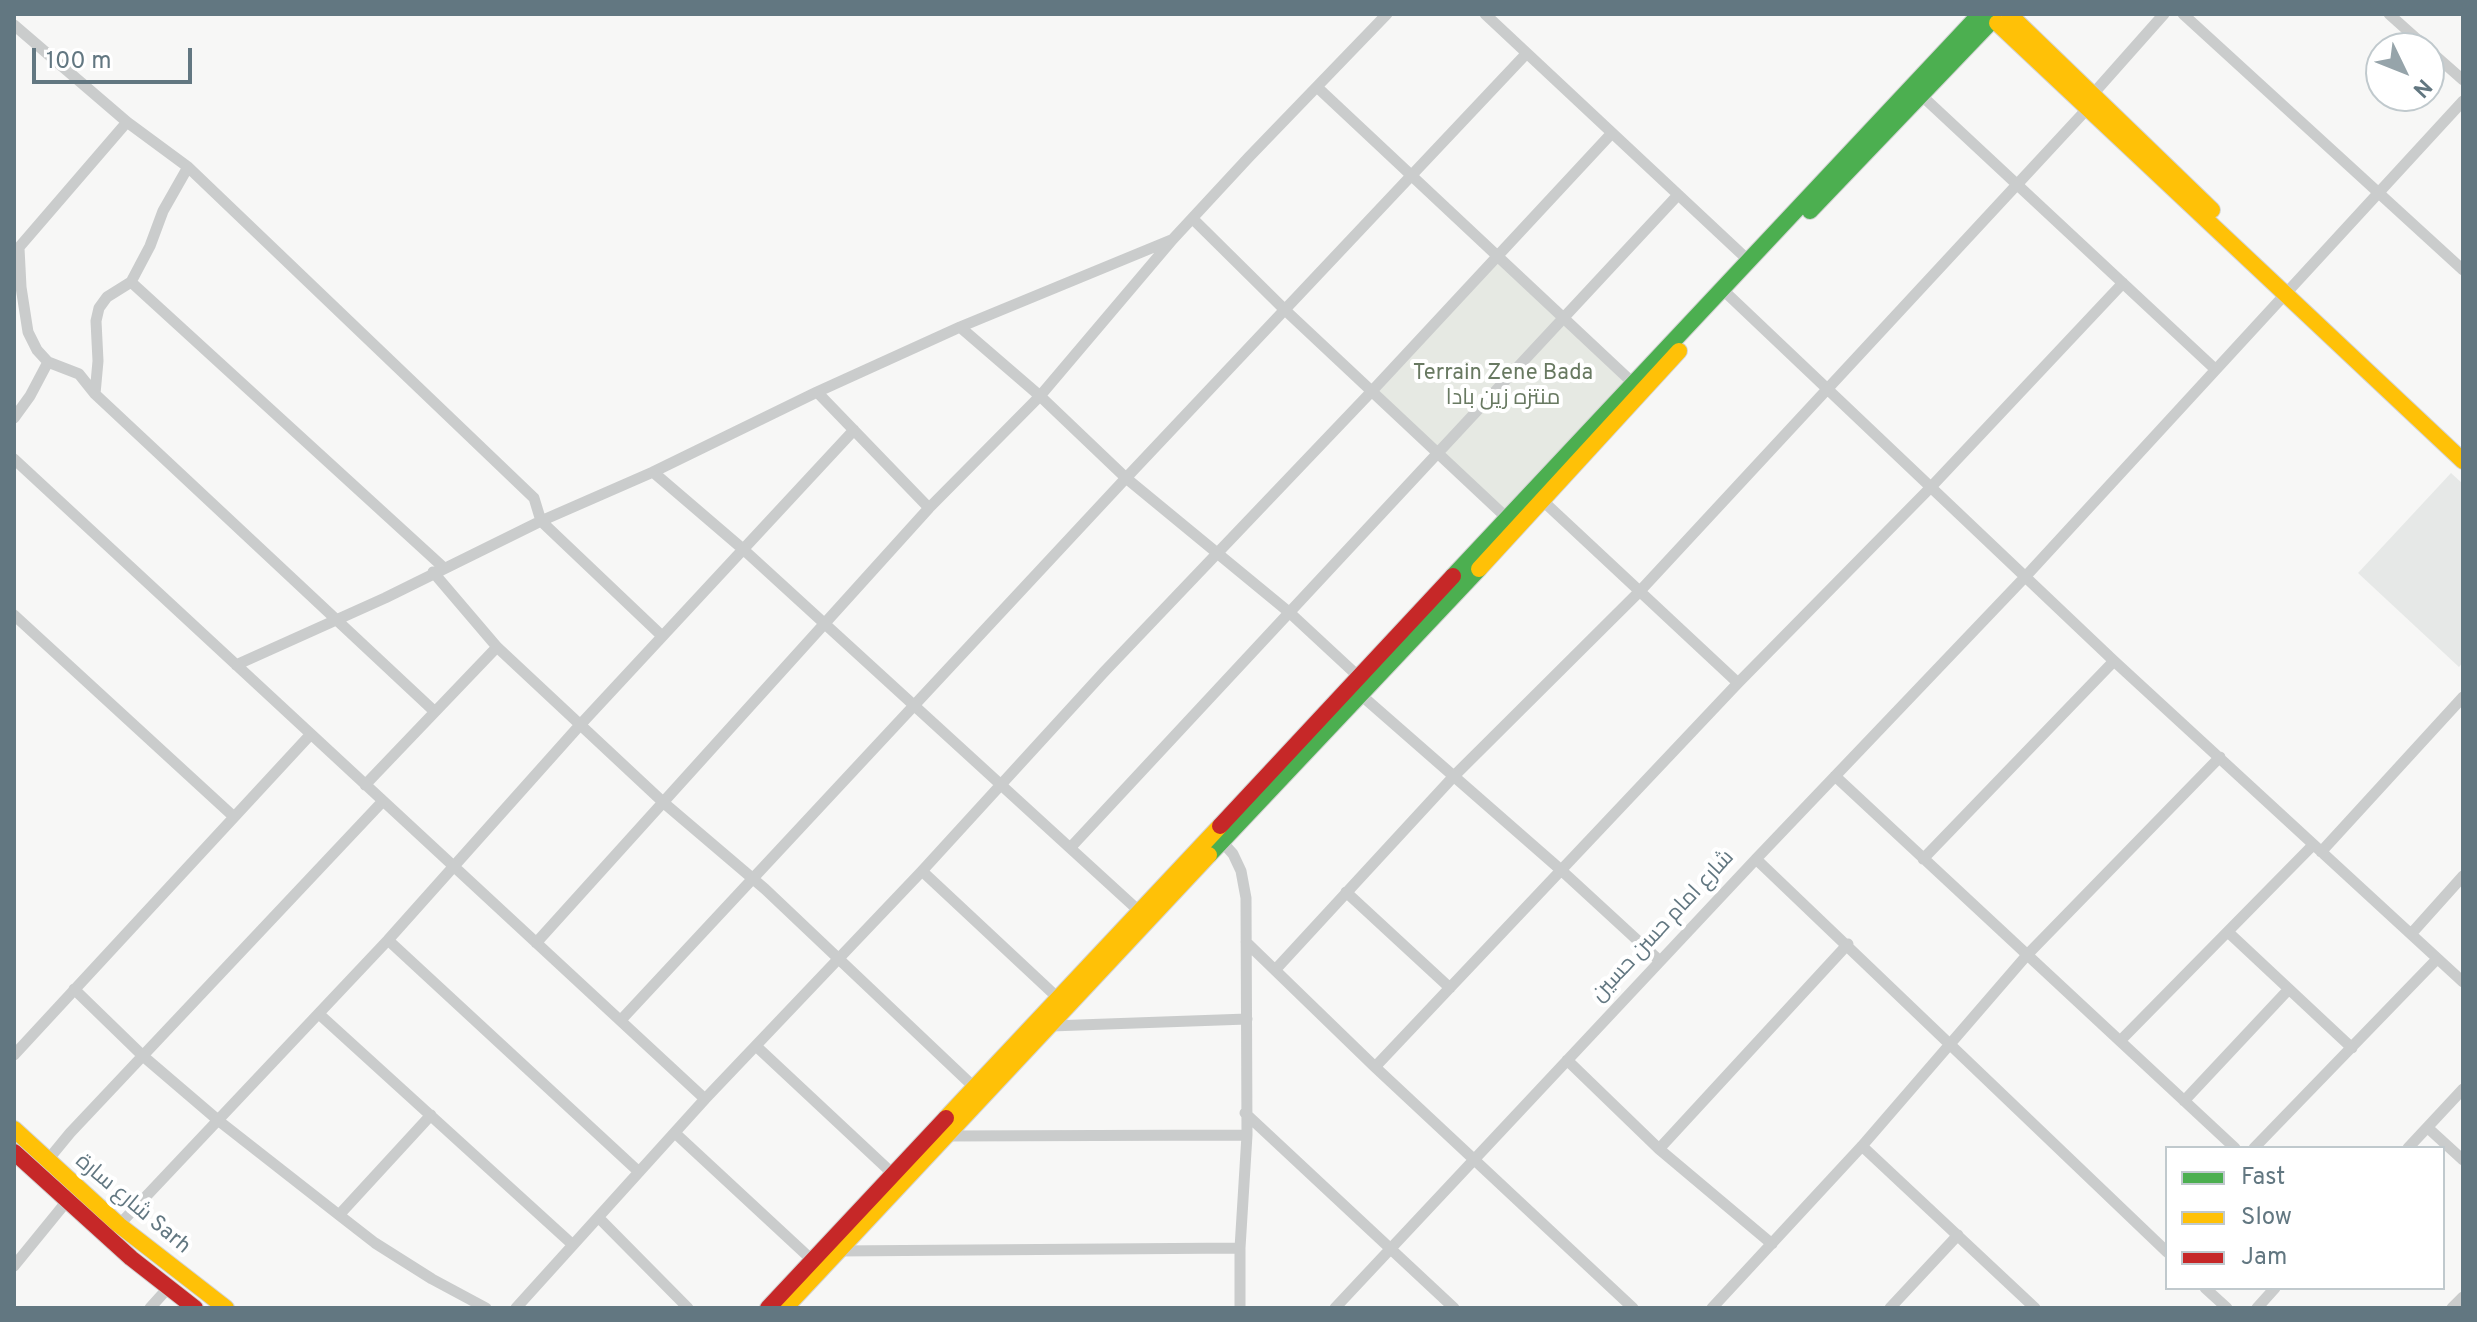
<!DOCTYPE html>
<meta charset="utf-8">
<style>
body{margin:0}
#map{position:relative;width:2477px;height:1322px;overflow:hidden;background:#f7f7f6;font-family:Overpass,sans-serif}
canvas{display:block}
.frame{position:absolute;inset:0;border:16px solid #627781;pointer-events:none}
.legend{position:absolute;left:2165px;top:1146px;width:280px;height:144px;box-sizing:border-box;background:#fff;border:2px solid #c0c9cd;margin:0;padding:10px 14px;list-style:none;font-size:24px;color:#627781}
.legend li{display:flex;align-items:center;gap:16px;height:40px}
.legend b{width:40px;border:2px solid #c0c9cd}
.north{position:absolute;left:2365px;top:32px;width:80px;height:80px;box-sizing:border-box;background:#fff;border:2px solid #c0c9cd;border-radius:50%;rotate:133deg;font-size:22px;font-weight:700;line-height:32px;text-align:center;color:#627781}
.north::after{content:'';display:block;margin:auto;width:28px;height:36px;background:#96a4aa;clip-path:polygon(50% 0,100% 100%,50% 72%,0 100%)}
.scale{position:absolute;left:32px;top:48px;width:160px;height:36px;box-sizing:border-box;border:4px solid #627781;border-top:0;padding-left:10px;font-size:24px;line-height:28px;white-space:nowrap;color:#627781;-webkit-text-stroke:6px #fff;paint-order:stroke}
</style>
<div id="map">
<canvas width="2477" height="1322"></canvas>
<div class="frame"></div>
<ul class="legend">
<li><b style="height:10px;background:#4caf50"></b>Fast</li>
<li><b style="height:10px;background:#ffc107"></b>Slow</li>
<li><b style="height:10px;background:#c62828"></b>Jam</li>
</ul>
<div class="north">N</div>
<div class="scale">100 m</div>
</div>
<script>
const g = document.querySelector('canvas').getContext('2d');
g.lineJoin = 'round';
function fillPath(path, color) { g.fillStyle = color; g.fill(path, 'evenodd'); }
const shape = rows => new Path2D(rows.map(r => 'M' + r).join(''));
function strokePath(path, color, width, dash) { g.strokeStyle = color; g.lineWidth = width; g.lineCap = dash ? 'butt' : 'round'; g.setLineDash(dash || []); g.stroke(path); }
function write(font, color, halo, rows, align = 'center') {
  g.font = font + ' Overpass,Cairo,sans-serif'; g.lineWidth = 8; g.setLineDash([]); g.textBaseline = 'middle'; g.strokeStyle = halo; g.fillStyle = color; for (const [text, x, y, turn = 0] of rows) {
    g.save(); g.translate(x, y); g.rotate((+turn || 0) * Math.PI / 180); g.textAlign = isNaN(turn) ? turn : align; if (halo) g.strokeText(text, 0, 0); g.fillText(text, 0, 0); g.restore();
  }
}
fillPath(shape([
 [2451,473,2463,484,2463,662,2459,667,2358,573]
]), '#e6e8e7');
fillPath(shape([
 [1496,256,1634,384,1508,519,1372,391]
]), '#e6e9e3');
const fast = shape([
 [1810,211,1990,23],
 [1453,576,1980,14],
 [1209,855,1479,569]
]);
const slow = shape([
 [2009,14,2212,210],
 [1997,23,2463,461],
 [1479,569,1679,351],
 [946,1118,1220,826],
 [14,1129,119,1225,226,1308],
 [785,1308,1209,855]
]);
const jam = shape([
 [1220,826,1453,576],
 [14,1152,131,1258,195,1308],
 [768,1308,946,1118]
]);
strokePath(fast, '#d3d4d4', 18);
strokePath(slow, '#d3d4d4', 18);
strokePath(jam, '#d3d4d4', 18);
strokePath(shape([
 [1485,14,1748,260],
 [2183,14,2463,270],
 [2389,14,2427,48],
 [14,25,127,122,188,167,534,498,541,521,662,636],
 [2429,50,2463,80],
 [1317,87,1634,384],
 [1921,95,2215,369],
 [1193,219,1284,309,1508,519],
 [19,248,21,287,28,332,37,350,48,362,79,374,95,394,434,711],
 [15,252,127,122],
 [131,282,443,567],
 [1722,289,2114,661,2463,982],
 [960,327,1040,396,1126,478,1290,613,1359,677],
 [817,392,929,508],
 [95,394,98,361,96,321,99,308,107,297,131,282,150,246,163,211,188,167],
 [14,418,30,396,48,362],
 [14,459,705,1099],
 [653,472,744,550,1139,911],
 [1543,501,1738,683],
 [433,572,497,647,664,803,765,889,975,1088],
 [14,615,233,816],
 [236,665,385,598,541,521,653,472,817,392,960,327,1171,240],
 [1361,695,1561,870,1660,961],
 [1835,776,2235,1148],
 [365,785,497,647],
 [1217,836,1233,854,1241,871,1246,898,1247,1135,1240,1248,1240,1308],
 [1071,847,1677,196],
 [2321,852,2463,697],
 [1756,859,2167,1252],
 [1923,859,2114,661],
 [922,871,1058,998],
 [1346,892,1450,988],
 [2228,932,2352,1048],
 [2411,934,2463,876],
 [388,940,639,1172],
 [1246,942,1375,1067,1633,1308],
 [536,943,929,508,1040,396,1173,239,1249,157,1387,14],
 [1276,969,1454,776,1640,591,2088,108,2093,94,2164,14],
 [74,989,143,1056,219,1121,339,1215,375,1243,432,1279,486,1308],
 [319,1014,573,1245],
 [621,1020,1126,478,1526,54],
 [1051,1026,1247,1019],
 [2120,1041,2313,845],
 [756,1046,893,1174],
 [14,1055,311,734],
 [1567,1060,1659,1149,1772,1244],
 [1375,1067,1738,683,1931,487,2123,283],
 [2184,1101,2289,989],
 [1245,1113,1454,1308],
 [2428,1128,2463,1160],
 [675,1133,812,1260],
 [946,1136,1247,1135],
 [1862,1146,2035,1308],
 [2254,1148,2437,959],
 [2408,1148,2463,1089],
 [1659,1149,1848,944],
 [47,1161,70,1133,383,801],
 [339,1215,431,1115],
 [599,1218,688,1308],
 [119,1225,388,940,580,725,854,430],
 [837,1251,1240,1248],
 [14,1266,67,1201],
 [2205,1288,2227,1308],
 [150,1308,168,1288],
 [516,1308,705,1099,922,871,1104,672,1372,391,1611,134],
 [1335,1308,1756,859,2026,576,2463,101],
 [1712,1308,1862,1146,2027,955,2220,757],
 [1890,1308,1958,1235],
 [2257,1308,2275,1288],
 [2452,1308,2463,1297]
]), '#cacccc', 11);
strokePath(fast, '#4caf50', 16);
strokePath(slow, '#ffc107', 16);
strokePath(jam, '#c62828', 16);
write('22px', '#687961', '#fff', [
 ["Terrain Zene Bada",1503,375],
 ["منتزه زين بادا",1503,400]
]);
write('22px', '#627781', '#fff', [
 ["شارع امام حسن حسين",1664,927,-47],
 ["شارع سارة Sarh",132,1205,40]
]);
</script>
